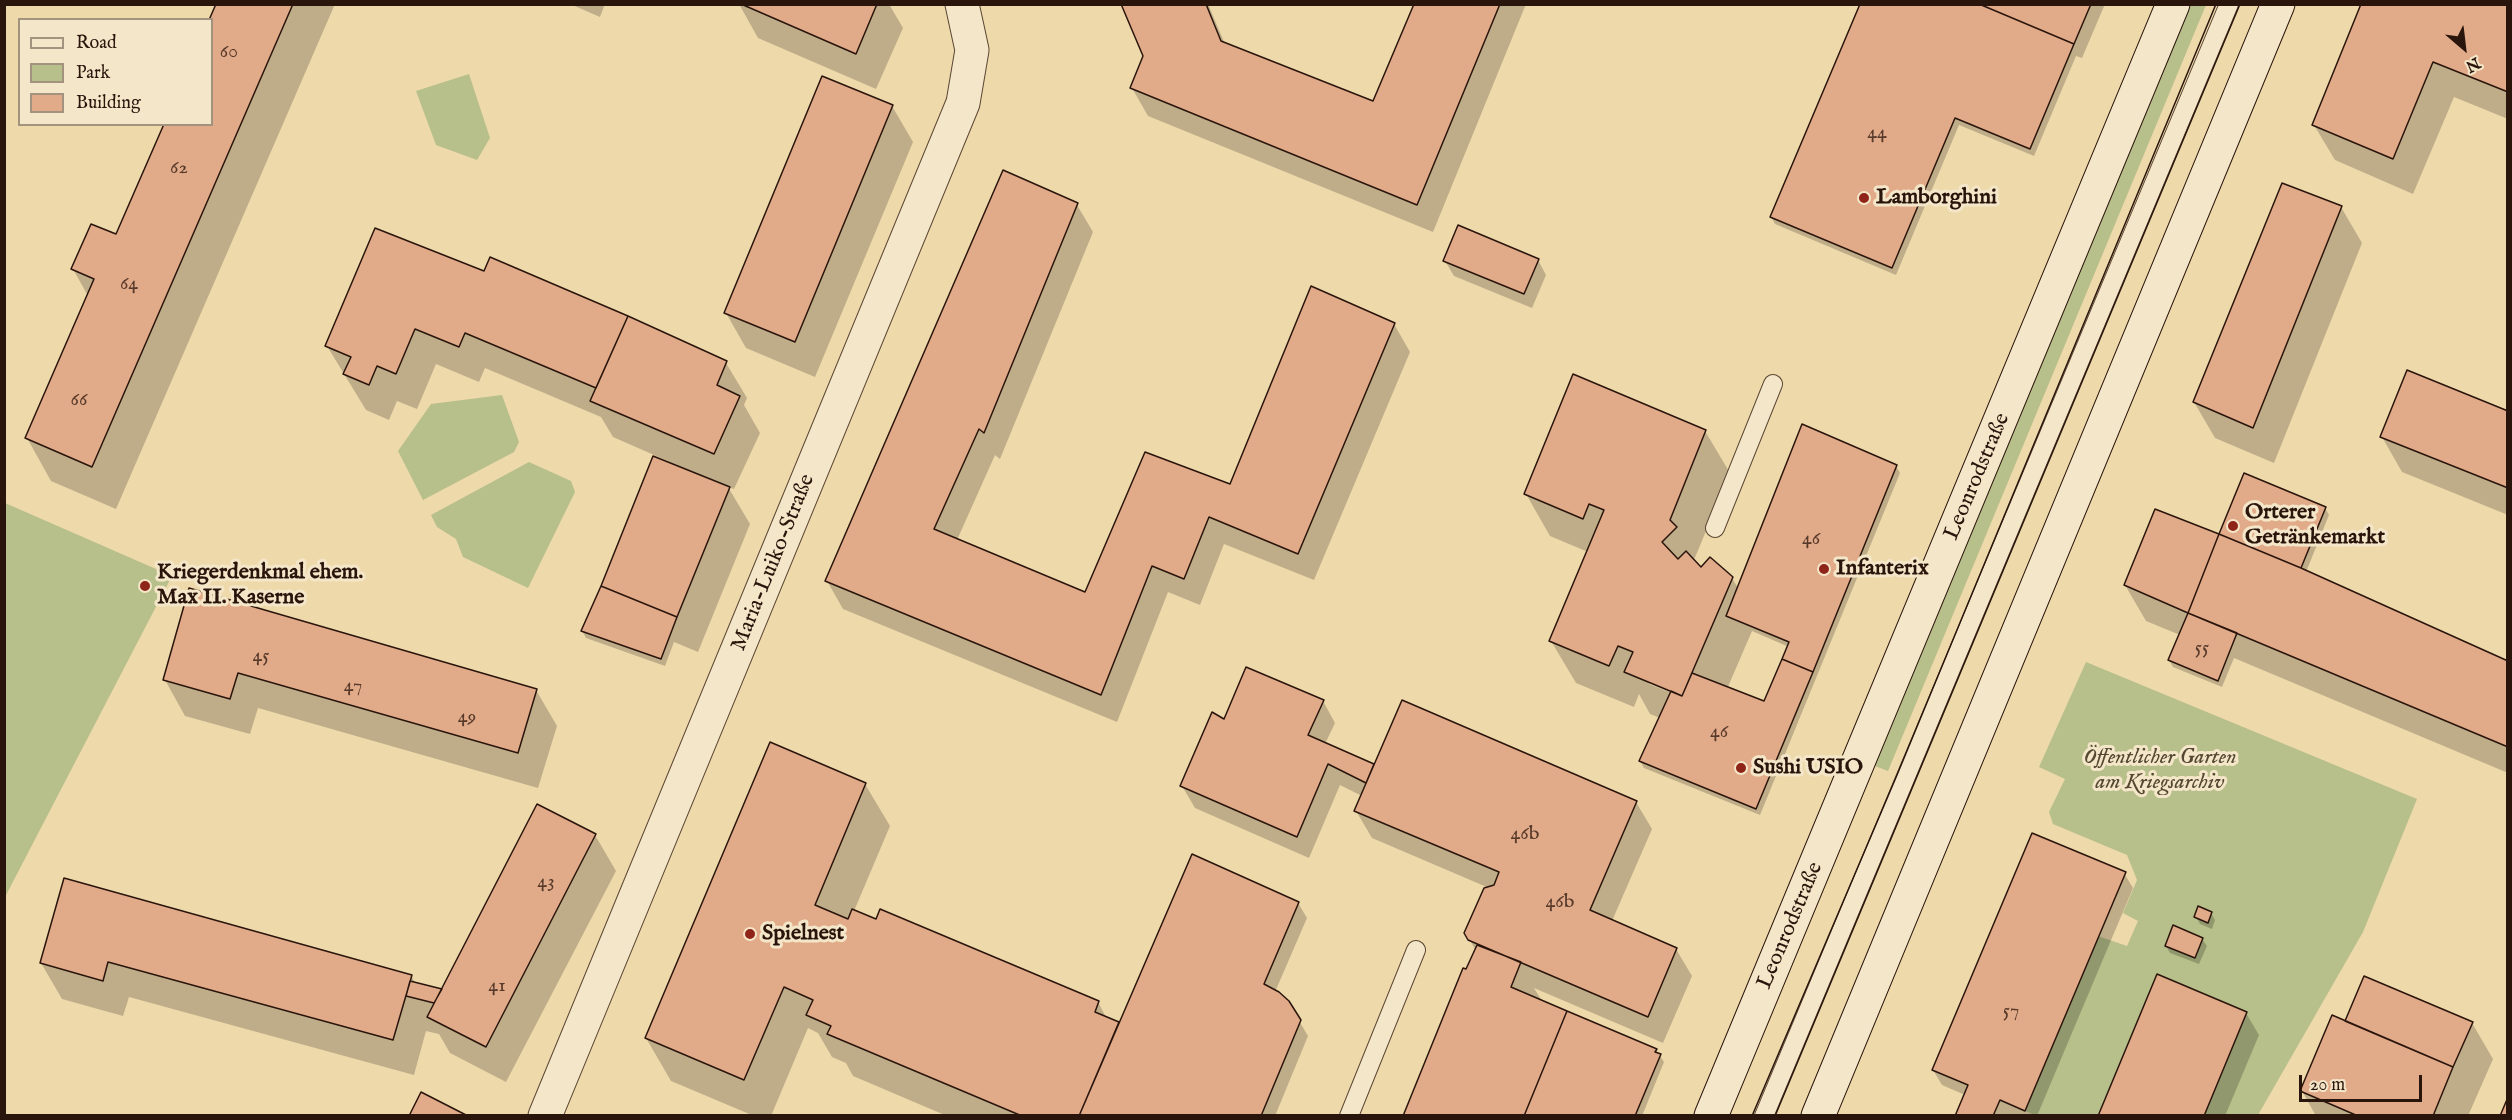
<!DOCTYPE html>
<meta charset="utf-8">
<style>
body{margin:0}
#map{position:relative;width:2512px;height:1120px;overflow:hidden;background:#eed9ab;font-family:"IM FELL English",serif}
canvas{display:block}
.frame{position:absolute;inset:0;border:6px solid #2a150c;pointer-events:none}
.legend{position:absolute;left:18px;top:18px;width:195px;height:108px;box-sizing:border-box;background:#f4e6c8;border:2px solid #a3927d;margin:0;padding:8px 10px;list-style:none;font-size:18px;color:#2a150c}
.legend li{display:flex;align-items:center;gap:12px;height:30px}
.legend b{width:30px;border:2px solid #a3927d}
.north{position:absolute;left:2434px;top:18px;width:60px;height:60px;-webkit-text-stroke:4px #f4e6c8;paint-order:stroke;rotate:152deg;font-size:16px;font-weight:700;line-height:24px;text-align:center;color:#2a150c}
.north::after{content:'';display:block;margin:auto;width:21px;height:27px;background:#2a150c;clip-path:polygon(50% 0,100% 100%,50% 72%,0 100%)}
.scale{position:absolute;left:2299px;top:1075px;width:123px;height:27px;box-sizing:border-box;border:3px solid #2a150c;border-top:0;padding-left:8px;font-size:18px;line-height:21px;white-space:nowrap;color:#2a150c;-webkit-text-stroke:4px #f4e6c8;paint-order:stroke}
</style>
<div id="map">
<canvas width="2512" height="1120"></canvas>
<div class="frame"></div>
<ul class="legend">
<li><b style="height:8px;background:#f4e6c8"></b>Road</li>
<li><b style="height:16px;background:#b7bf8a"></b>Park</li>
<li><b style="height:16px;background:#e1aa88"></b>Building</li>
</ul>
<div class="north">N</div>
<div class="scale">20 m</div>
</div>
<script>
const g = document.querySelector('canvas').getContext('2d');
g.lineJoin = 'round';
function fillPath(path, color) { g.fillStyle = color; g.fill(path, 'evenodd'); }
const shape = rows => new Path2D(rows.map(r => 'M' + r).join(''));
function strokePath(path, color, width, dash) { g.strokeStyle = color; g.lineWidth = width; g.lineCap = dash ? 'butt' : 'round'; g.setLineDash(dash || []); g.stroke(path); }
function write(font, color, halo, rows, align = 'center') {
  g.font = font + ' "IM FELL English",serif'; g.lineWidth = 6; g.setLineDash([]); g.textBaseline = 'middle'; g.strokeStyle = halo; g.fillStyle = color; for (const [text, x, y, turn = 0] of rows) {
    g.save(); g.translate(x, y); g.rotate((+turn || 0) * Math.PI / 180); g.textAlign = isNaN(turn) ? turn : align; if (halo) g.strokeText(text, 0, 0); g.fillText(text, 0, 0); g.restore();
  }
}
fillPath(shape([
 [2191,5,2206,5,1888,771,1875,766],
 [469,74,490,138,477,160,436,145,416,91],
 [502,395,519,442,514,452,423,500,398,451,431,404],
 [529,462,571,481,575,492,528,588,463,557,456,539,437,527,431,515],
 [5,503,172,576,5,897],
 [2086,662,2417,799,2363,932,2258,1115,2037,1116,2025,1111,2098,936,2127,946,2138,921,2123,913,2137,880,2127,855,2053,824,2049,812,2065,779,2039,767]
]), '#b7bf8a');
fillPath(shape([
 [217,4,335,4,116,509,51,481,27,438,88,296,73,269,117,236,212,124,212,20],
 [570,4,605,4,600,17],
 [739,4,889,4,903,28,876,89,758,38],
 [1123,4,1208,4,1225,44,1374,103,1416,4,1526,4,1433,232,1148,116,1132,88,1144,56],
 [1861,4,2105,4,2082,58,2076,56,2034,156,1959,125,1896,275,1775,224,1771,217],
 [2508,4,2508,119,2454,97,2413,194,2335,160,2314,125],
 [892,106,913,142,815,377,746,348,726,313],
 [1077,205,1093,232,1000,459,995,455,957,540,1086,594,1231,486,1394,324,1410,352,1314,580,1224,544,1200,605,1168,592,1117,722,843,609,827,581],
 [2341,207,2362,243,2274,463,2215,438,2194,402],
 [1538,260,1546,275,1532,308,1454,276,1445,261],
 [485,273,726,363,747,398,744,405,760,433,734,489,728,487,750,524,698,652,674,642,665,666,586,638,582,631,670,462,613,437,601,417,485,368,479,382,436,364,417,409,397,401,389,420,366,410,327,346],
 [2508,412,2508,515,2402,472,2382,437],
 [1705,431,1730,473,1694,560,1698,566,1732,578,1738,588,1896,466,1900,473,1760,815,1644,768,1640,761,1660,718,1650,714,1639,694,1634,707,1576,683,1551,641,1588,552,1550,536,1526,494],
 [1752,631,1789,647,1765,703,1727,689],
 [1649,680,1678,692,1677,695,1649,684],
 [2325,508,2329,515,2306,572,2508,663,2508,773,2234,658,2222,687,2173,667,2169,660,2180,635,2146,621,2125,585,2223,538],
 [190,590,536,690,557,726,538,788,258,708,250,734,185,716,165,680],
 [1323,701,1335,723,1325,744,1375,768,1636,802,1652,829,1612,921,1676,949,1692,976,1663,1043,1534,988,1542,1001,1656,1050,1664,1062,1642,1116,1405,1116,1476,951,1466,933,1489,888,1372,838,1356,811,1362,796,1340,785,1309,858,1195,808,1182,786,1225,722],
 [865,784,890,826,854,911,1098,1002,1107,1019,1119,1026,1298,903,1307,918,1275,992,1288,1002,1308,1036,1275,1116,947,1116,853,1076,846,1063,832,1057,818,1033,808,1028,771,1116,754,1116,671,1081,646,1038],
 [595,835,616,871,506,1082,450,1053,439,1034,426,1031,414,1075,129,997,123,1016,62,999,41,963,65,880,411,976,416,984,443,991],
 [2124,873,2133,888,2037,1116,1957,1116,1965,1095,1942,1085,1933,1070],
 [2211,913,2215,920,2212,929,2200,924,2196,917],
 [2202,939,2207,946,2199,964,2170,953,2166,946],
 [2246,1013,2259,1035,2225,1116,2100,1116],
 [2345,1023,2472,1023,2493,1059,2468,1116,2316,1116,2302,1091]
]), '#0003');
const building = shape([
 [216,4,293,4,92,467,25,438,94,279,71,269,91,224,116,234,164,124,212,124,212,20,209,20,216,4],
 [741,4,877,4,856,54,741,4],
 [1121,4,1206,4,1221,41,1373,101,1414,4,1500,4,1417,205,1130,88,1143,56,1121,4],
 [1860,4,1979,4,2074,44,2030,149,1955,118,1892,268,1770,217,1860,4],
 [1979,4,2091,4,2074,44,1979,4],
 [2361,4,2508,4,2508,92,2433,62,2393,159,2312,125,2361,4],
 [822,76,893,105,795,342,724,313,822,76],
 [1003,170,1078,203,984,433,979,429,934,529,1085,592,1145,452,1230,484,1311,286,1395,323,1298,554,1209,517,1184,579,1152,566,1101,695,825,581,1003,170],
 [2282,183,2342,206,2253,428,2193,402,2282,183],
 [1458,225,1539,259,1524,294,1443,261,1458,225],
 [375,228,484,271,490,257,628,316,596,388,465,333,459,347,415,329,396,374,377,366,369,385,343,374,351,357,325,346,375,228],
 [628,316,727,361,717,385,740,396,714,454,590,401,628,316],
 [2407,370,2508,411,2508,488,2380,437,2407,370],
 [1573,374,1706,430,1670,520,1677,527,1662,542,1678,559,1686,551,1701,567,1710,557,1733,577,1682,696,1624,672,1633,652,1618,646,1609,666,1549,641,1604,510,1589,504,1583,519,1524,494,1573,374],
 [1802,424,1897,465,1813,672,1782,659,1789,642,1726,616,1802,424],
 [653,456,730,487,677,617,601,586,653,456],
 [2244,473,2326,507,2301,568,2219,534,2244,473],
 [2155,509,2219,534,2188,613,2124,585,2155,509],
 [2219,534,2301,568,2508,661,2508,747,2188,613,2219,534],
 [601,586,677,617,661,659,581,631,601,586],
 [189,588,537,689,518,753,238,673,230,699,163,680,189,588],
 [2188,613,2237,633,2218,681,2168,660,2188,613],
 [1782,659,1813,672,1756,809,1639,761,1671,691,1682,696,1692,673,1764,701,1782,659],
 [1246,667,1324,700,1308,735,1374,764,1366,783,1328,764,1297,837,1180,786,1212,712,1224,719,1246,667],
 [1402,700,1637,801,1590,910,1677,948,1648,1017,1468,940,1464,933,1484,888,1494,885,1499,872,1354,811,1402,700],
 [770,742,866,783,815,905,848,919,852,909,876,919,880,909,1099,1001,1095,1012,1119,1022,1079,1116,1022,1116,827,1034,831,1026,806,1015,813,1000,784,987,744,1080,645,1038,770,742],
 [537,804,596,834,486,1047,427,1017,537,804],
 [2032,833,2126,872,2025,1111,2000,1100,1993,1116,1955,1116,1968,1085,1932,1070,2032,833],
 [1192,854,1299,902,1264,984,1279,992,1289,1001,1301,1020,1261,1116,1079,1116,1192,854],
 [64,878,412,975,393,1040,108,962,103,981,40,963,64,878],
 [2198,906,2212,912,2208,923,2194,917,2198,906],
 [2173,925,2203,938,2195,958,2165,946,2173,925],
 [1477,945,1521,962,1511,987,1567,1011,1524,1116,1403,1116,1463,968,1466,969,1477,945],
 [2157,974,2247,1012,2204,1116,2098,1116,2157,974],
 [2364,976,2473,1022,2453,1067,2345,1021,2364,976],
 [410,981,442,989,434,1003,406,996,410,981],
 [1567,1011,1657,1049,1655,1052,1661,1054,1635,1116,1524,1116,1567,1011],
 [2332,1015,2453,1067,2433,1116,2358,1116,2300,1091,2332,1015],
 [421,1092,468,1116,409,1116,421,1092],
 [2508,1097,2508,1116,2500,1116,2508,1097]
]);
fillPath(building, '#e1aa88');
strokePath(building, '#2a150c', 1.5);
const service = shape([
 [1715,528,1773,384],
 [1349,1116,1416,950],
 [1764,1116,2229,4]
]);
const minor = shape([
 [545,1116,963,103,972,50,962,4]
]);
const secondary = shape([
 [1711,1116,2173,4],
 [1818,1116,2278,4]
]);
strokePath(service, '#5b4634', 20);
strokePath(minor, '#5b4634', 35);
strokePath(secondary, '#2a150c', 35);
strokePath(service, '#f4e6c8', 18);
strokePath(minor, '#f4e6c8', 33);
strokePath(secondary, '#f4e6c8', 33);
strokePath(shape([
 [1752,1116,1897,775,2216,4],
 [1775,1116,2240,4]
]), '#2a150c', 1.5);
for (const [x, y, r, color] of [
 [1864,198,6,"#8f2418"],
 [2233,526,6,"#8f2418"],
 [1824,569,6,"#8f2418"],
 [145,586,6,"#8f2418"],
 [1741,768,6,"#8f2418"],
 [750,934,6,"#8f2418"]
]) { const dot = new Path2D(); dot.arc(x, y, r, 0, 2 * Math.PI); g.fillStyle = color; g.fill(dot); strokePath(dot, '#f4e6c8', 2); }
write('20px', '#583a2b', null, [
 ["60",229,53],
 ["44",1877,134],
 ["62",179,169],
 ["64",129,285],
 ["66",79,401],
 ["46",1811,540],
 ["55",2202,649],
 ["45",261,657],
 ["47",353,687],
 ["49",467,718],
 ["46",1719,733],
 ["46b",1525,835],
 ["43",546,883],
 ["46b",1560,903],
 ["41",497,987],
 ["57",2011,1012]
]);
write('bold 22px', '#2a150c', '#f4e6c8', [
 ["Lamborghini",1876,198],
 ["Orterer",2245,513],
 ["Getränkemarkt",2245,538],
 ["Infanterix",1836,569],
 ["Kriegerdenkmal ehem.",157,573],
 ["Max II. Kaserne",157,598],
 ["Sushi USIO",1753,768],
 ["Spielnest",762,934]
], 'left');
write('22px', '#2a150c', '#f4e6c8', [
 ["Leonrodstraße",1978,477,-67],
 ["Maria-Luiko-Straße",774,563,-68],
 ["Leonrodstraße",1791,926,-67]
]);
write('italic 22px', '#544832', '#f4e6c8', [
 ["Öffentlicher Garten",2160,758],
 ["am Kriegsarchiv",2160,783]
]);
</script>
